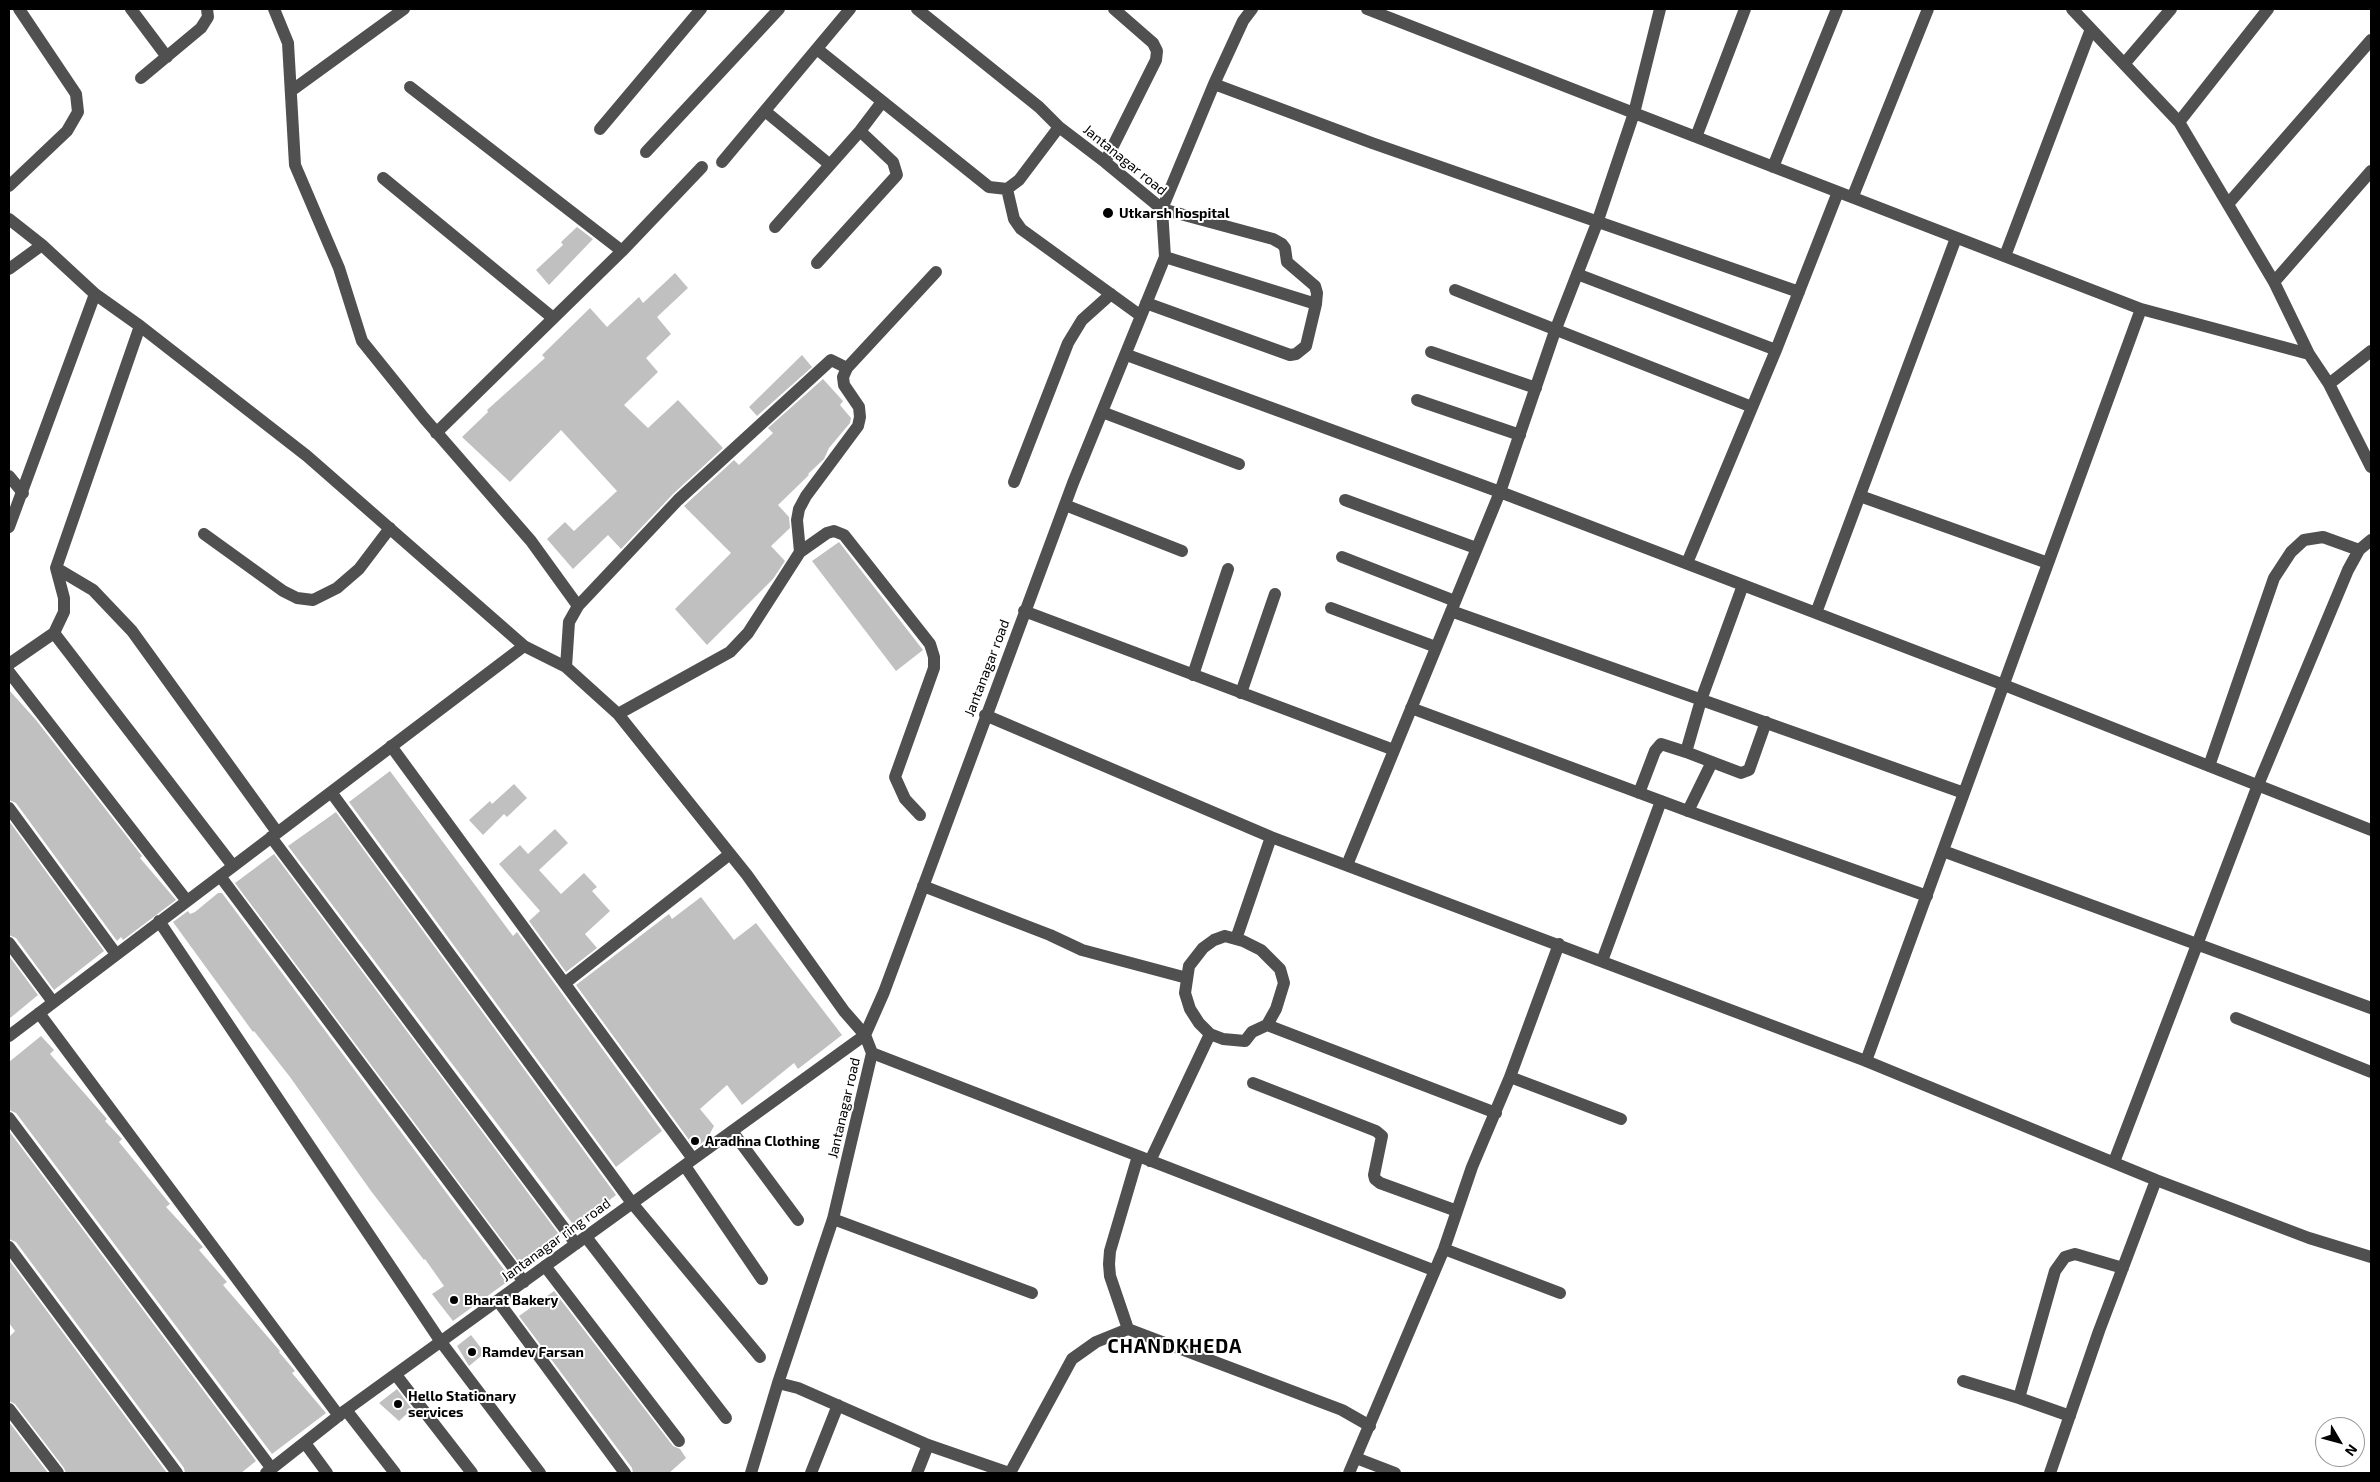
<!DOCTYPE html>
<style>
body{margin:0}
#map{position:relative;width:2380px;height:1482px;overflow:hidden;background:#fff;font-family:"Exo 2",sans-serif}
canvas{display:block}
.frame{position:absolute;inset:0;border:10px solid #000;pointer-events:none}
.north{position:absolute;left:2315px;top:1417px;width:50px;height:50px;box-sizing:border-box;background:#fff;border:1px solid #999;border-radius:50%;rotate:127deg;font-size:14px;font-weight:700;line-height:20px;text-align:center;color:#000}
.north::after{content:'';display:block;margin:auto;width:18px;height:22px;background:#000;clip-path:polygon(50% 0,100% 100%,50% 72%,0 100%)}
</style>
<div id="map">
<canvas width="2380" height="1482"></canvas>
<div class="frame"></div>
<div class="north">N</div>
</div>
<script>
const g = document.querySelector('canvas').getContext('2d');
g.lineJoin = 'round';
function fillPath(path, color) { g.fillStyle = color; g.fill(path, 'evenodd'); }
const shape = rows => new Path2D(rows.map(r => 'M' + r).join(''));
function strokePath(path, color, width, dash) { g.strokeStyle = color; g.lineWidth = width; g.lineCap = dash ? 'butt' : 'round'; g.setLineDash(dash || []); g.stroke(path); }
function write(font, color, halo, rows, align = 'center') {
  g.font = font + ' "Exo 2",sans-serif'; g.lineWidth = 4; g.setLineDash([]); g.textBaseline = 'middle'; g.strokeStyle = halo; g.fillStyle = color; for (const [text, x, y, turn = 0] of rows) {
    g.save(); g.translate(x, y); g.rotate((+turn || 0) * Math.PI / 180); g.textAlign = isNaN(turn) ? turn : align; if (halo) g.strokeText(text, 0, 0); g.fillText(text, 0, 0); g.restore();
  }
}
fillPath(shape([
 [577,227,593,239,549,285,536,270,563,245,561,242],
 [675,273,688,288,657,317,671,334,646,358,658,372,624,405,648,428,678,400,723,448,673,494,621,549,608,535,573,569,547,539,565,522,574,531,617,491,561,430,510,482,462,437,488,412,487,410,545,358,542,355,590,308,607,327,639,297,643,303],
 [802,355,812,367,757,416,749,407],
 [823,379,843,401,840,405,851,418,850,423,829,448,824,459,808,474,809,475,778,505,789,517,790,528,771,546,785,561,773,579,707,645,675,609,731,553,684,506,734,460,739,465,773,433,768,428],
 [839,542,923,650,896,671,812,561],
 [9,690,36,720,142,856,140,858,176,900,123,940,121,937,117,941,16,803,9,800],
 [390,771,513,936,517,932,662,1131,616,1167,349,802],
 [514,784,527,798,507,817,504,814,483,835,469,820,490,801,492,804],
 [336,812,616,1195,575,1227,288,846],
 [9,821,104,951,54,990,16,938,9,935],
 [555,829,568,843,539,870,561,894,584,873,597,887,592,891,610,911,585,934,597,948,566,972,529,921,540,911,499,864,520,845,528,854],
 [274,854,561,1237,523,1268,235,883],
 [218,893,222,893,511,1279,453,1321,432,1294,444,1286,425,1259,424,1260,371,1191,290,1077,254,1031,253,1032,173,922,188,911,190,914,195,912],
 [701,897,734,940,756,923,842,1035,798,1069,794,1063,742,1105,727,1085,700,1109,714,1126,707,1139,695,1148,576,985,669,914,672,919],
 [9,956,38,995,9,1019],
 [41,1036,54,1050,50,1054,107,1119,105,1121,122,1139,119,1142,170,1204,166,1207,203,1247,199,1250,227,1282,223,1285,280,1351,279,1352,295,1371,292,1373,326,1413,272,1454,16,1113,9,1110,9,1062],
 [9,1131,256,1461,241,1473,185,1473,184,1468,16,1242,9,1239],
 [9,1260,167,1473,66,1473,64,1468,15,1404,9,1401,9,1337,15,1331,9,1323],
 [554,1291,673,1446,680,1449,686,1458,669,1473,633,1473,632,1468,519,1316],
 [471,1335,485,1353,469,1366,457,1346],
 [397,1389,412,1409,399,1421,379,1403],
 [9,1422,48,1473,9,1473]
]), '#c0c0c0');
strokePath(shape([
 [131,9,167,57],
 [274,9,288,43,295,165,339,268,362,341,424,418,531,541,578,606,569,622,566,667],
 [917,9,1039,107,1059,127,1105,162,1162,209,1165,257,1073,483,884,992,865,1035,872,1053,833,1219,778,1383,798,1388,928,1445,1009,1473],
 [1660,9,1634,113,2141,309],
 [2072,9,2179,122,2274,282,2309,354,2329,384,2371,467],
 [817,49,989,187,1007,189,1019,180,1059,127],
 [2124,64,2171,9],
 [141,78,201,28,208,17,207,9],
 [1214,84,1372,143,1799,292],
 [410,87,622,251,436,433],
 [291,91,404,9],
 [765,111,829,164],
 [2179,122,2268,9],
 [600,129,701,9],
 [1696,137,1745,9],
 [646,152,779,9],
 [722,162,850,9],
 [1105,162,1156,60,1157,51,1153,43,1114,9],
 [1773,167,1837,9],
 [383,178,553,318],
 [9,186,67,131,78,112,76,94,19,9],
 [1007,189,1014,219,1021,229,1141,316],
 [1853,196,1928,9],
 [2228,204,2371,40],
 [9,219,42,245,95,294,140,326,307,456,524,646,566,667,618,714,747,875,844,1011,865,1035,346,1410,266,1473],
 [775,227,860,131,882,102],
 [622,251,702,167],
 [2005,256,2091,29],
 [1165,257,1316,304],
 [817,263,897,175,893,162,860,131],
 [9,269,42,245],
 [1577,274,1776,350],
 [2274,282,2371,171],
 [1455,290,1752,407],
 [1146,303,1290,355,1296,354,1306,346,1316,304,1317,293,1315,286,1287,262,1285,248,1282,244,1273,239,1162,209,1214,84,1243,21,1252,9],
 [1431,352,1536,388],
 [1127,355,1500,492,2004,685,2371,830],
 [2329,384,2371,351],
 [1417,400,1520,435],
 [1102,412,1239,464],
 [9,476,23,493],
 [1014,482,1068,343,1082,320,1111,294],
 [1860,496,2048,563],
 [1345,500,1476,548],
 [1065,505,1182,551],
 [9,527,95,294],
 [204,534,283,591,297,598,313,600,337,588,359,569,390,528],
 [800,552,797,520,799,509,806,496,858,426,860,417,859,407,844,385,843,377,847,368,936,272],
 [1342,557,1455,601],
 [1687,563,1776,350,1838,192],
 [56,568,93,590,132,631,277,832],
 [578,606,678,500,831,360,847,368],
 [1331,608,1436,647],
 [1024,611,1394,750],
 [1451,611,1964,793],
 [1816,613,1956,238],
 [54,633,233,866],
 [9,664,54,633,64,612,64,598,56,568,140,326],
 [9,672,187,901],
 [1193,675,1228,569],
 [1241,693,1275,594],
 [1411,708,1688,811,1927,896],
 [618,714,730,652,748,633,800,552,827,533,834,531,844,535,930,644,934,657,934,668,895,777,905,799,920,815],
 [985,715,1271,837,1866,1061,2156,1180,2309,1238,2371,1257],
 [391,746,693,1159],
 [1712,762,1741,773,1749,770,1766,722],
 [2209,766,2274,578,2291,552,2304,540,2323,537,2359,550],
 [331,792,632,1203,760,1357],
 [1639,793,1655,751,1661,744,1686,752],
 [9,808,116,954],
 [1688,811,1712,762,1686,752,1701,700,1743,585],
 [271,837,576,1244],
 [1943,851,2371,1008],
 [1347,865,1500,492,1555,331,1597,223,1634,113,1367,9],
 [220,876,524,1282],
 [923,886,1050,935,1082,950,1187,978],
 [159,921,441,1342,540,1473],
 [1225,936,1243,941,1261,950,1280,969,1284,983,1276,1009,1267,1025,1252,1032,1245,1041,1223,1039,1210,1034,1199,1023,1190,1009,1185,993,1189,966,1203,948,1214,940,1225,936],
 [1236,939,1271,837],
 [9,943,53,1002],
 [1602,961,1661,801],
 [565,983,730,854],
 [39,1013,339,1416],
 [2236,1018,2371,1072],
 [1267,1025,1496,1113],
 [9,1036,524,646],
 [872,1053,1433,1270],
 [1866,1061,2141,309,2309,354],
 [1510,1077,1621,1119],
 [1253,1083,1376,1131,1382,1136,1374,1175,1375,1179,1380,1183,1457,1211],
 [9,1118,272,1469],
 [732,1131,798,1220],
 [1150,1161,1210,1034],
 [2114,1162,2258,785,2348,570,2359,550,2371,540],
 [685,1166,762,1279],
 [833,1219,1032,1293],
 [586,1237,726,1418],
 [9,1247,177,1473],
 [1444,1249,1560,1293],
 [545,1266,679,1441],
 [498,1301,625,1473],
 [1128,1329,1110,1276,1109,1264,1110,1251,1138,1156],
 [396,1375,472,1473],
 [1963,1381,2019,1398],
 [9,1409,58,1473],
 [346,1410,395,1473],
 [2070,1416,2019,1398,2055,1271,2065,1257,2075,1254,2123,1268],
 [305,1443,327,1473],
 [1356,1458,1395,1473],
 [751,1473,778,1383],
 [811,1473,838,1405],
 [917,1473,928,1445],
 [1010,1473,1072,1359,1096,1342,1128,1329,1342,1410,1370,1426],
 [1349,1473,1444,1249,1472,1167,1510,1077,1559,944],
 [2050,1473,2099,1331,2156,1180]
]), '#505050', 12);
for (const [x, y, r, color] of [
 [1108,213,6,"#000"],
 [695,1141,5,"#000"],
 [454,1300,5,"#000"],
 [472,1352,5,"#000"],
 [398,1404,5,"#000"]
]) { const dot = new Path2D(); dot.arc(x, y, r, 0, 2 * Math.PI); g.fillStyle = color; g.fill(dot); strokePath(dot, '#fff', 2); }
write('14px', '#000', '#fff', [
 ["Jantanagar road",1125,160,39],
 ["Jantanagar road",987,668,-69],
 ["Jantanagar road",844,1108,-77],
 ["Jantanagar ring road",556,1240,-36]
]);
write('bold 14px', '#000', '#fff', [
 ["Utkarsh hospital",1119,213],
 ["Aradhna Clothing",705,1141],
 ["Bharat Bakery",464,1300],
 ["Ramdev Farsan",482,1352],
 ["Hello Stationary",408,1396],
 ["services",408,1412]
], 'left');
g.letterSpacing = '1px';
write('bold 19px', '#000', '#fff', [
 ["CHANDKHEDA",1175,1347]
]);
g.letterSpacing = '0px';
</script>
